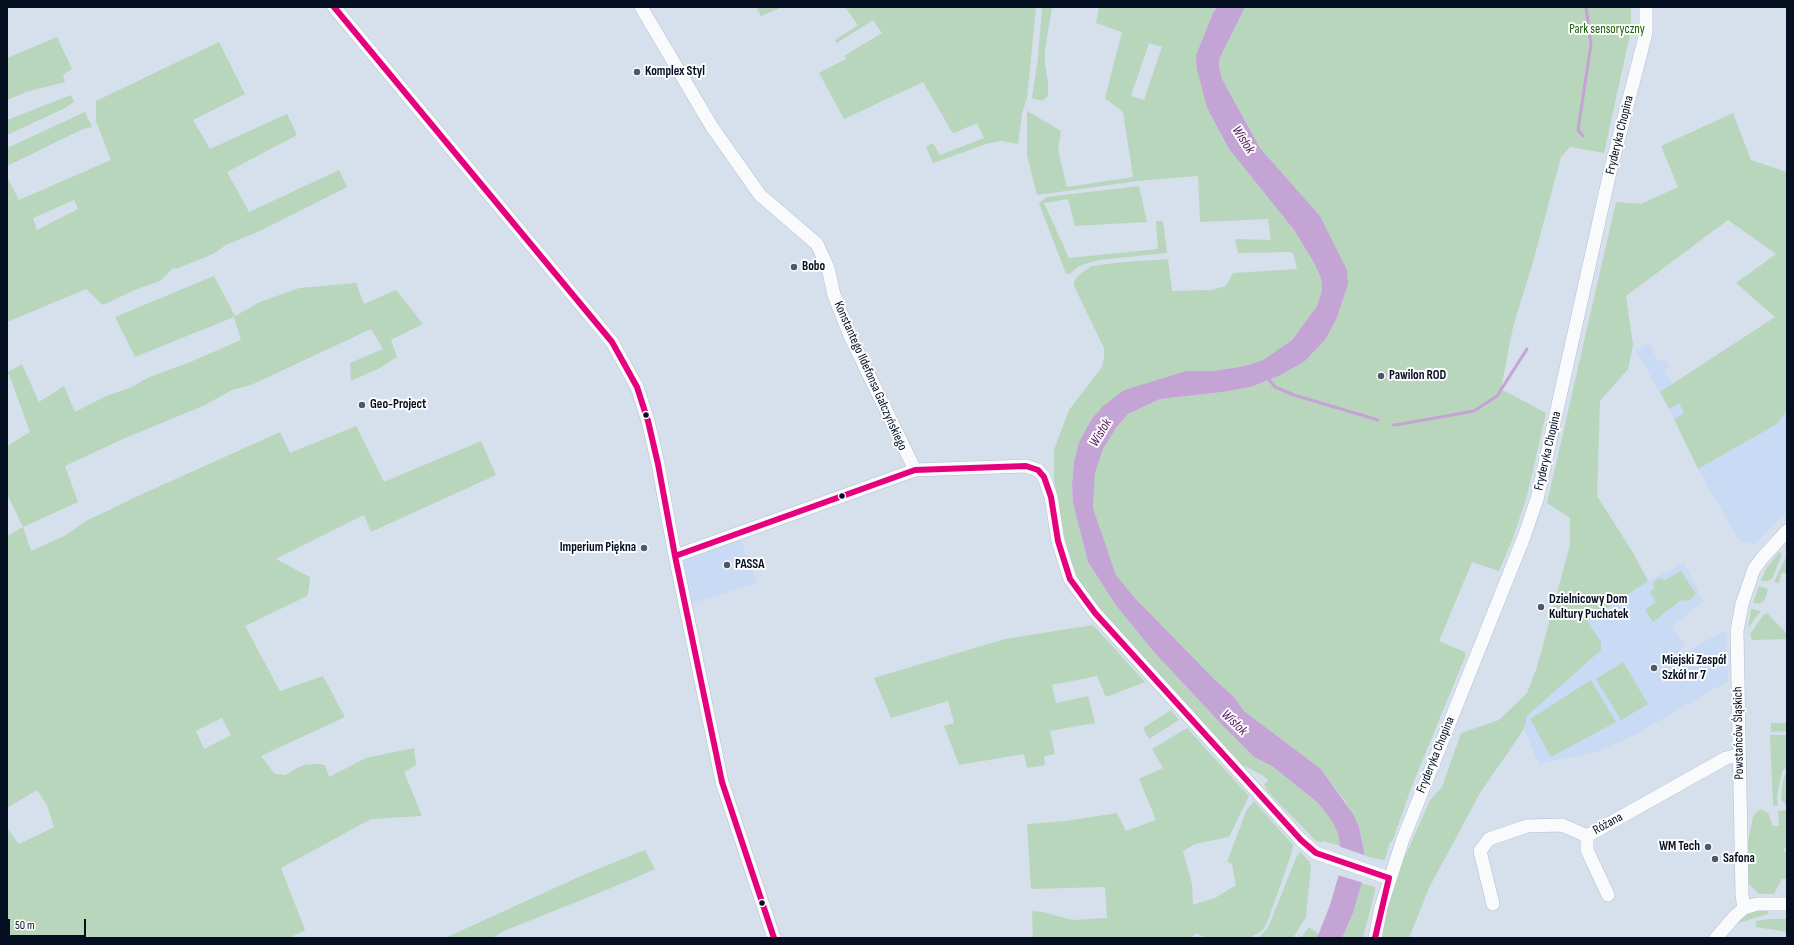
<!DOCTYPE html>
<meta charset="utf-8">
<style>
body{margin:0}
#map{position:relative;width:1794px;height:945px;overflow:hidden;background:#d6dfec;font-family:"Sofia Sans Condensed",sans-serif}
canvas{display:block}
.frame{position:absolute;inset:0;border:8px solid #040f22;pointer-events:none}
.scale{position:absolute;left:8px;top:919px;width:78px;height:18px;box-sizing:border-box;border:2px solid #040f22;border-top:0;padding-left:5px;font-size:12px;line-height:14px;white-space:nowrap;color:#040f22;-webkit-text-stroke:3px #fcfcfc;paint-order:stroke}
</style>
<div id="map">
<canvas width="1794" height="945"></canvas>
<div class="frame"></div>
<div class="scale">50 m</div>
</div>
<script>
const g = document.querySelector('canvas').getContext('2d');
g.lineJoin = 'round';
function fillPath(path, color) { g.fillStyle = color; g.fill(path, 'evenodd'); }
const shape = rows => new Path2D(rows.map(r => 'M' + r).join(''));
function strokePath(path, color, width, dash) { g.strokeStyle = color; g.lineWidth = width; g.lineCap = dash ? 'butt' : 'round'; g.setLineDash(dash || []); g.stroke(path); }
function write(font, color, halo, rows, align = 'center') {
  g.font = font + ' "Sofia Sans Condensed",sans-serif'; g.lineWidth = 4; g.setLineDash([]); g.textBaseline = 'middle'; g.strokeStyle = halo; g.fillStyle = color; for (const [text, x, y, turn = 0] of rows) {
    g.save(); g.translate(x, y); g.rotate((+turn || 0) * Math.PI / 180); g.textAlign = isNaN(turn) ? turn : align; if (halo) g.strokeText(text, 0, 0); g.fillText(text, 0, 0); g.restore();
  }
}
fillPath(shape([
 [1649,344,1659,362,1664,359,1669,367,1664,370,1673,385,1660,392,1636,351],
 [1679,403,1685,413,1674,419,1669,409],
 [1787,410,1787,511,1755,544,1743,542,1738,538,1698,469,1777,424],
 [740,538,757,583,689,604,679,560],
 [1684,563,1703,601,1672,627,1685,646,1679,650,1682,654,1726,630,1728,681,1636,734,1600,751,1539,764,1524,729,1527,716,1601,650,1601,642,1587,621,1648,581]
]), '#c8daf4');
fillPath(shape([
 [756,7,782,7,761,16],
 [845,7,1036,7,1027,98,1022,113,1018,144,1001,141,986,144,933,163,926,147,933,143,940,155,984,138,977,123,954,133,952,132,923,82,844,119,819,73,846,59,844,56,882,33,873,20,837,43,835,40,858,25],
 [1042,7,1052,7,1045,49,1045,64,1048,82,1048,96,1042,101,1032,98,1038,58],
 [1096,7,1217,7,1213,13,1196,55,1207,108,1229,149,1294,230,1313,261,1321,278,1322,290,1317,306,1292,340,1263,360,1245,366,1213,371,1186,371,1124,390,1091,420,1079,442,1074,461,1072,484,1073,503,1088,562,1115,604,1153,651,1223,726,1254,757,1272,766,1318,803,1332,821,1338,834,1340,846,1323,841,1322,843,1316,841,1269,793,1264,785,1268,780,1262,775,1240,764,1102,613,1078,579,1067,551,1054,480,1054,450,1069,410,1102,367,1104,358,1104,348,1074,286,1074,282,1078,276,1091,266,1124,262,1168,259,1172,291,1211,290,1226,286,1233,273,1297,269,1293,253,1290,252,1238,253,1235,239,1271,240,1268,219,1200,222,1198,176,1138,181,1037,195,1027,156,1027,111,1061,131,1058,150,1067,187,1133,177,1123,112,1105,98,1122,32,1096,23,1099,9],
 [1149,43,1162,47,1144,100,1131,96],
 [1245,7,1631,7,1631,30,1604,153,1570,147,1561,157,1533,262,1513,327,1501,389,1546,413,1527,496,1513,538,1499,571,1472,562,1439,641,1465,652,1465,657,1412,786,1392,842,1390,842,1385,859,1383,860,1365,856,1359,827,1345,801,1321,769,1244,711,1233,696,1215,680,1134,597,1116,575,1093,508,1095,473,1103,449,1116,428,1128,414,1160,399,1223,392,1251,387,1281,375,1305,361,1325,340,1336,320,1343,299,1347,270,1320,216,1260,148,1222,79,1219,66,1220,57],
 [57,37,72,69,63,75,65,82,26,92,7,100,7,58],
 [219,42,245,94,193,120,210,149,287,114,297,135,227,172,249,212,339,170,347,187,260,231,226,245,213,254,176,269,173,268,160,281,137,289,103,305,86,289,7,322,7,177,19,200,111,160,96,121,96,101],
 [74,200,78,209,37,230,33,218],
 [71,95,74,102,63,109,7,135,7,120],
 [85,112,92,127,83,129,7,166,7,148],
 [1733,113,1751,160,1787,172,1787,410,1777,424,1698,469,1674,419,1684,413,1679,403,1669,409,1660,392,1775,317,1736,283,1776,254,1728,220,1626,296,1633,345,1628,369,1600,401,1597,496,1635,556,1648,581,1587,621,1601,642,1601,650,1527,716,1524,729,1480,793,1429,888,1409,938,1376,938,1396,877,1430,800,1442,787,1461,733,1499,720,1527,693,1537,667,1570,545,1570,518,1547,503,1616,202,1641,204,1678,187,1661,146],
 [1139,186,1147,222,1075,226,1068,199,1044,203,1069,258,1158,249,1156,221,1163,221,1167,253,1098,260,1079,266,1070,274,1066,274,1039,203,1047,197],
 [214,276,235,316,260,302,299,288,356,283,364,304,396,290,423,324,391,340,397,357,380,368,351,381,350,363,383,349,371,329,251,385,232,390,203,406,125,438,65,466,78,502,23,527,31,551,66,535,86,521,138,496,280,432,290,453,356,426,384,482,481,441,496,475,371,532,364,515,276,559,310,577,309,589,307,596,245,626,280,691,323,676,345,717,261,756,275,774,285,775,303,765,316,764,325,765,329,777,366,758,414,748,416,765,404,772,422,816,371,819,281,868,305,930,289,938,7,938,7,828,19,844,54,827,47,805,37,790,7,808,7,536,23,527,7,494,7,446,30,432,8,372,22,364,39,402,64,386,75,412,104,397,132,387,149,377,188,363,241,340,234,317,135,357,115,317],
 [222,718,231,735,204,749,196,731],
 [1779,552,1782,554,1772,579,1768,581,1761,581,1766,569],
 [1786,557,1787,573,1781,573,1779,583,1774,582],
 [1681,571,1696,594,1689,601,1681,600,1653,622,1645,610,1656,602,1650,592,1655,588,1653,583,1659,578,1665,580],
 [1759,586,1766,588,1768,590,1764,601,1759,604,1753,603],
 [1751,609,1761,611,1748,628],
 [1767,613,1787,634,1787,639,1752,640,1750,634,1764,614],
 [1093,625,1145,682,1106,697,1097,676,1052,685,1056,703,1088,696,1095,723,1050,731,1055,754,1044,756,1045,765,1027,768,1024,754,959,765,944,726,954,723,948,701,891,718,874,678,1005,639],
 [1623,662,1648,704,1621,720,1596,679],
 [1591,680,1616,722,1551,757,1530,719],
 [1171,710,1179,720,1149,739,1143,728],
 [1771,723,1787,723,1787,731,1771,732],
 [1187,728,1249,796,1229,837,1195,844,1183,851,1192,884,1193,905,1215,898,1236,885,1232,864,1227,862,1246,811,1254,801,1293,845,1291,855,1268,920,1263,930,1249,938,1206,938,1195,933,1192,938,1033,938,1032,911,1043,912,1072,920,1107,918,1105,887,1031,889,1027,824,1066,821,1117,813,1126,831,1156,820,1139,779,1163,768,1152,749],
 [1770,735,1787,735,1787,766,1782,772,1777,796,1778,806,1773,805],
 [1787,770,1787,780,1785,781,1787,806,1781,799,1783,781],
 [1760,809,1768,813,1773,826,1779,826,1778,811,1787,810,1787,847,1784,849,1784,852,1787,850,1787,879,1782,879,1774,894,1759,894,1747,882,1747,847,1753,816],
 [645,850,655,869,616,886,504,931,492,938,445,938,583,875],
 [1300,852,1310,862,1309,864,1311,864,1306,917,1293,938,1258,938,1268,928,1296,858],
 [1361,883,1375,887,1375,891,1363,938,1342,938,1353,913],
 [1760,910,1768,910,1768,914,1738,923,1746,914],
 [1769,919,1787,919,1787,932,1756,927,1756,921],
 [1309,927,1323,937,1322,938,1301,938]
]), '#b8d6bc');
fillPath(shape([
 [1217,7,1245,7,1220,57,1219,66,1222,79,1260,148,1320,216,1347,270,1348,284,1336,320,1325,340,1305,361,1298,365,1281,375,1251,387,1223,392,1160,399,1128,414,1116,428,1103,449,1095,473,1093,508,1116,575,1134,597,1215,680,1233,696,1244,711,1321,769,1353,814,1359,827,1365,856,1362,882,1353,913,1342,938,1317,938,1330,905,1339,874,1340,846,1338,834,1332,821,1318,803,1272,766,1254,757,1223,726,1153,651,1115,604,1088,562,1073,503,1072,484,1074,461,1079,442,1091,420,1103,406,1124,390,1186,371,1213,371,1245,366,1263,360,1292,340,1317,306,1322,290,1321,278,1313,261,1294,230,1229,149,1207,108,1197,69,1196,55,1213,13]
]), '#c4a4d4');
fillPath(shape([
 [1338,846,1367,856,1364,883,1337,875]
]), '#d6dfec');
strokePath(shape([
 [1583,136,1578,130,1591,44,1586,7],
 [1266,376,1275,387,1294,395,1378,420],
 [1393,425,1396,425,1474,411,1497,396,1527,349]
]), '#c4a4d4', 3);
const minor = shape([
 [334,7,612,342,637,387,648,421,658,464,675,556,722,782,774,938],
 [641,7,712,127,760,195,817,244,828,268,834,295,851,338,915,470],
 [675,556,915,470,1026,466,1038,470,1044,477,1051,497,1058,541,1070,579,1095,613,1301,840,1316,853,1389,878],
 [1587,836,1587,850,1608,895],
 [1493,904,1480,851,1489,839,1527,826,1562,825,1587,836,1726,758,1739,755],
 [1744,908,1742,895,1737,631,1742,604,1754,569,1763,557,1787,531],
 [1375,938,1381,907,1403,839,1524,537,1537,499,1610,172,1646,33,1646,7],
 [1716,938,1735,916,1744,908,1757,904,1787,904]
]);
strokePath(minor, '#b3bece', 14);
strokePath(minor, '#f9fafc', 13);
strokePath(shape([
 [334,7,612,342,637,387,648,421,658,464,675,556,722,782,774,938],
 [675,556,915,470,1026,466,1038,470,1044,477,1051,497,1058,541,1070,579,1095,613,1301,840,1316,853,1389,878],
 [1375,938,1389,878]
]), '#e5007d', 6);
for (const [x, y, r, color] of [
 [637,72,4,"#4e5869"],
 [794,267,4,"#4e5869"],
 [1381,376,4,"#4e5869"],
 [362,405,4,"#4e5869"],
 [646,415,3.5,"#040f22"],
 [842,496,3.5,"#040f22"],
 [644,548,4,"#4e5869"],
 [727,565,4,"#4e5869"],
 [1541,607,4,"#4e5869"],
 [1654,668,4,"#4e5869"],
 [1708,847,4,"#4e5869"],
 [1715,859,4,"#4e5869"],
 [762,903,3.5,"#040f22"]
]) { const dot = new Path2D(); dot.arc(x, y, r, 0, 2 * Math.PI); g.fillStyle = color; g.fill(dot); strokePath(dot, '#fcfcfc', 1.5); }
write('13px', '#195e00', '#fcfcfc', [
 ["Park sensoryczny",1607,30]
]);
write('bold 13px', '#040f22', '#fcfcfc', [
 ["Komplex Styl",645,72],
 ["Bobo",802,267],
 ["Pawilon ROD",1389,376],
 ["Geo-Project",370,405],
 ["Imperium Piękna",636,548,"right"],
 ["PASSA",735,565],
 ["Dzielnicowy Dom",1549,600],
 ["Kultury Puchatek",1549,615],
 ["Miejski Zespół",1662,661],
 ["Szkół nr 7",1662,676],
 ["WM Tech",1700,847,"right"],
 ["Safona",1723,859]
], 'left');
write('13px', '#040f22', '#fcfcfc', [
 ["Fryderyka Chopina",1620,135,-76],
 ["Konstantego Ildefonsa Gałczyńskiego",870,376,66],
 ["Fryderyka Chopina",1548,451,-77],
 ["Powstańców Śląskich",1739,733,-91],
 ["Fryderyka Chopina",1436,755,-68],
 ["Różana",1608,824,-29]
]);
write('italic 14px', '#551563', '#fcfcfc', [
 ["Wisłok",1243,140,57],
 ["Wisłok",1101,433,-59],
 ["Wisłok",1234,723,44]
]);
</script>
